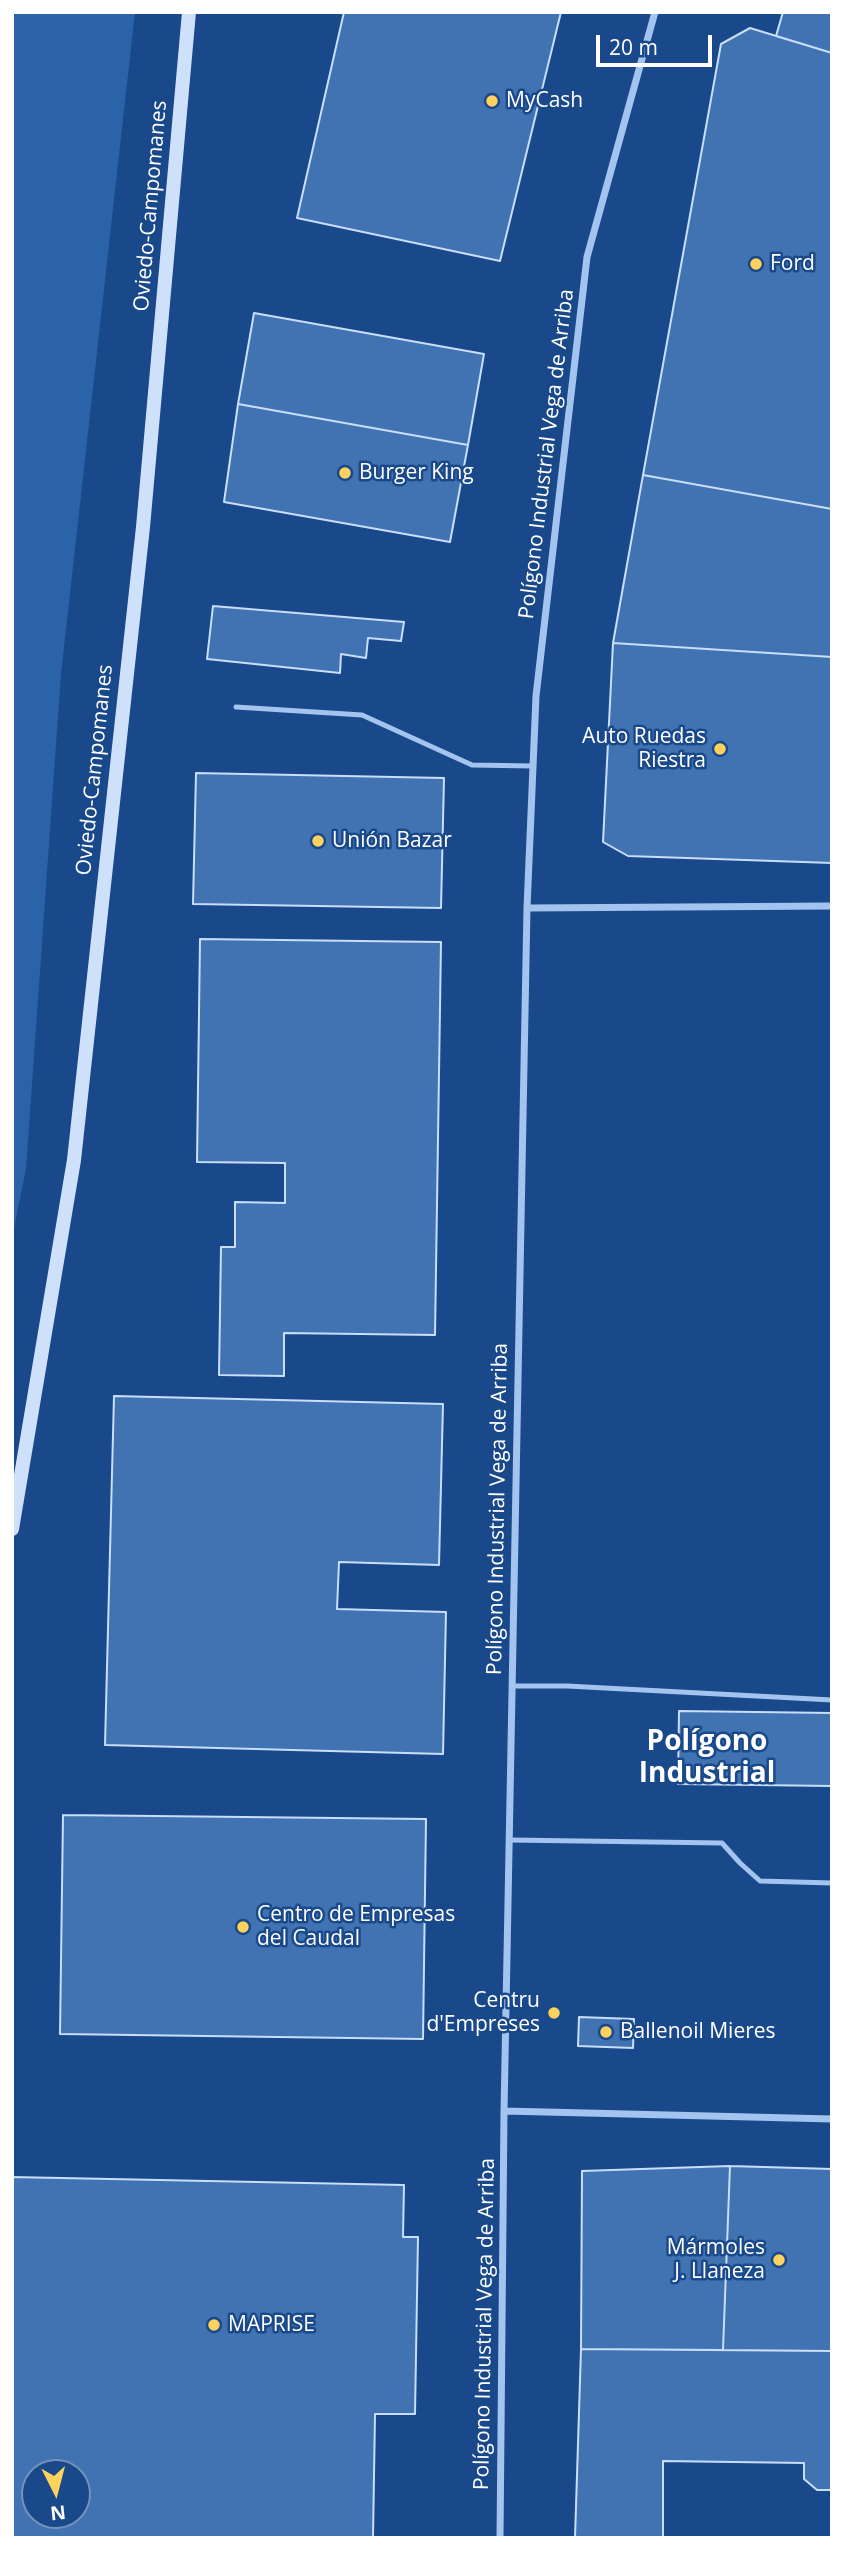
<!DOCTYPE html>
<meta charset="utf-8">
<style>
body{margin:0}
#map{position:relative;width:844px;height:2550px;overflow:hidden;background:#19498a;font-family:"Open Sans",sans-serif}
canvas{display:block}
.frame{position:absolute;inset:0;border:14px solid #fff;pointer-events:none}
.north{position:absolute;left:21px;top:2459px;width:70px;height:70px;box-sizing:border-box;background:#19498a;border:2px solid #7592b9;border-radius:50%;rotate:174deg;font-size:19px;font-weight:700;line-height:28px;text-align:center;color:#fff}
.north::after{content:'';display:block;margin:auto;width:24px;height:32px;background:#ffd25e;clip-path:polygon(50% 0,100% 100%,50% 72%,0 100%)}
.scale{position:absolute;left:596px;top:35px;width:116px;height:32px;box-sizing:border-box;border:4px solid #fff;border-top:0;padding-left:9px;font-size:21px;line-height:24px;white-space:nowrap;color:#fff;-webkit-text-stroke:5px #19498a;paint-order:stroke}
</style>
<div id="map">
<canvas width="844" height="2550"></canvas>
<div class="frame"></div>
<div class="north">N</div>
<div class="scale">20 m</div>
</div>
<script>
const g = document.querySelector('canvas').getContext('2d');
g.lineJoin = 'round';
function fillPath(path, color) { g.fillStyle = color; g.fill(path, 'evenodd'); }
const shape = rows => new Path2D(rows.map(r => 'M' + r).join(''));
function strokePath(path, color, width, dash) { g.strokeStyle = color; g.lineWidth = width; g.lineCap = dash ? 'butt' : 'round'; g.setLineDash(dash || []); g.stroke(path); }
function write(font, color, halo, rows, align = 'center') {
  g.font = font + ' "Open Sans",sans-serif'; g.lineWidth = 5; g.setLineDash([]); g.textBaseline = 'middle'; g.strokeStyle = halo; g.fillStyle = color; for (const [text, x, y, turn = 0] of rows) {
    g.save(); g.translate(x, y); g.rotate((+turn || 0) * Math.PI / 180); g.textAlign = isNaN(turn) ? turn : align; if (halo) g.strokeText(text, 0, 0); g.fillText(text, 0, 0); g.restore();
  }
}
fillPath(shape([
 [12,12,135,12,61,674,26,1169,12,1238]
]), '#2b63a8');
const building = shape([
 [344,12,561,12,500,261,297,218,344,12],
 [783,12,832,12,832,53,776,36,783,12],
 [750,28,832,53,832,509,643,475,721,44,750,28],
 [254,313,484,354,468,445,238,404,254,313],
 [238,404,468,445,450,542,224,502,238,404],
 [643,475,832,509,832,657,613,643,643,475],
 [213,606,404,622,401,641,368,638,366,658,341,654,340,673,207,659,213,606],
 [613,643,832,657,832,863,628,856,603,842,613,643],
 [196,773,444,778,441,908,193,904,196,773],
 [200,939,441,942,435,1335,284,1333,284,1376,219,1375,221,1247,235,1247,235,1202,285,1203,285,1163,197,1162,200,939],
 [114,1396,443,1404,439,1565,339,1562,337,1609,446,1612,443,1754,105,1745,114,1396],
 [679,1711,832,1713,832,1786,678,1784,679,1711],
 [63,1815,426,1819,423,2039,60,2034,63,1815],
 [579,2017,634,2019,633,2048,578,2046,579,2017],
 [730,2166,832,2169,832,2351,723,2350,730,2166],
 [730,2166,723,2350,581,2349,582,2171,730,2166],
 [12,2177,404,2185,403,2237,418,2237,415,2414,375,2414,373,2538,12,2538,12,2177],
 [35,2473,77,2473,77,2515,35,2515,35,2473],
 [581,2349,832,2351,832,2490,817,2490,804,2479,804,2463,663,2461,663,2538,575,2538,581,2349]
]);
fillPath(building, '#4173b2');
strokePath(building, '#c8defa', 2);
strokePath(shape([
 [236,707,362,715,472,765,533,766],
 [512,1686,567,1686,832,1700],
 [510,1840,722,1843,740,1863,760,1881,832,1883]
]), '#a2c4ee', 5);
strokePath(shape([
 [527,908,832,906],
 [504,2111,832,2119],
 [500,2538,504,2111,527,908,536,696,587,257,655,12]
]), '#a2c4ee', 7);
strokePath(shape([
 [12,1529,74,1160,143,527,189,12]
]), '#cfe1fa', 14);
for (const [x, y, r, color] of [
 [492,101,7,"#ffd25e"],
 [756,264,7,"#ffd25e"],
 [345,473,7,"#ffd25e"],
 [720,749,7,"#ffd25e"],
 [318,841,7,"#ffd25e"],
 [243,1927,7,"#ffd25e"],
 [554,2013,7,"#ffd25e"],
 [606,2032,7,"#ffd25e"],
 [779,2260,7,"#ffd25e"],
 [214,2325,7,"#ffd25e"]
]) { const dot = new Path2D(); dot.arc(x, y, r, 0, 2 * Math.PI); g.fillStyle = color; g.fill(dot); strokePath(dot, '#19498a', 2.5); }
write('21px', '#fff', '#19498a', [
 ["MyCash",506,101],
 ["Ford",770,264],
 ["Burger King",359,473],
 ["Auto Ruedas",706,737,"right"],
 ["Riestra",706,761,"right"],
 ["Unión Bazar",332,841],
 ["Centro de Empresas",257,1915],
 ["del Caudal",257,1939],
 ["Centru",540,2001,"right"],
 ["d'Empreses",540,2025,"right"],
 ["Ballenoil Mieres",620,2032],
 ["Mármoles",765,2248,"right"],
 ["J. Llaneza",765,2272,"right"],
 ["MAPRISE",228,2325]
], 'left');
write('21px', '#fff', '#19498a', [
 ["Oviedo-Campomanes",151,206,-85],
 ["Polígono Industrial Vega de Arriba",547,454,-83],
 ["Oviedo-Campomanes",95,770,-84],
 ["Polígono Industrial Vega de Arriba",498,1509,-89],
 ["Polígono Industrial Vega de Arriba",485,2324,-89]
]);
write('bold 28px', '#fff', '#19498a', [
 ["Polígono",707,1742],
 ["Industrial",707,1774]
]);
</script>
